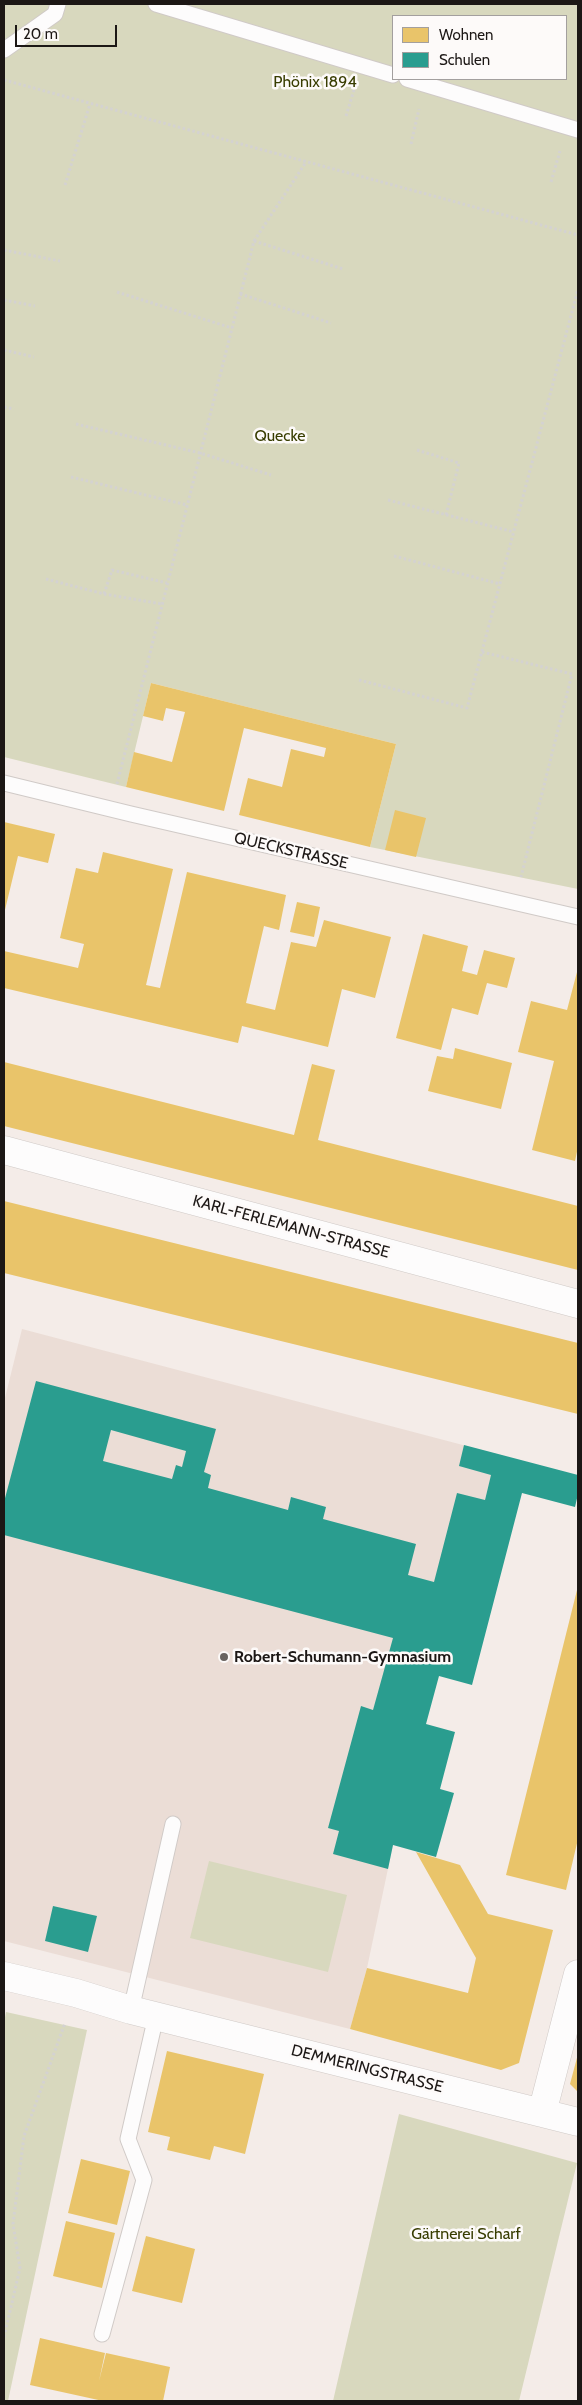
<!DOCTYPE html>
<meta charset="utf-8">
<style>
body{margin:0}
#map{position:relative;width:582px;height:2405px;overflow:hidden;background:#f4ece8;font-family:Cabin,sans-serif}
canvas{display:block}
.frame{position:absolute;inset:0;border:5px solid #1c1715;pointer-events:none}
.legend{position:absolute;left:392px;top:15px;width:175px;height:65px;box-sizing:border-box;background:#fdfaf9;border:1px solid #a39f9e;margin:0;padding:6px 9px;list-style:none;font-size:15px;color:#1c1715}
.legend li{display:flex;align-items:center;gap:10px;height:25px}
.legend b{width:25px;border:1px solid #a39f9e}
.scale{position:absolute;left:15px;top:25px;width:102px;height:22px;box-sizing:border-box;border:2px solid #1c1715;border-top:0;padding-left:6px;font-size:15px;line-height:18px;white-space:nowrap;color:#1c1715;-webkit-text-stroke:4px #fdfaf9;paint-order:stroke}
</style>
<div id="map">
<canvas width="582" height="2405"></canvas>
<div class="frame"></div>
<ul class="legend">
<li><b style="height:14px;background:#e9c46a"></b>Wohnen</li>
<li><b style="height:14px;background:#2a9d8f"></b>Schulen</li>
</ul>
<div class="scale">20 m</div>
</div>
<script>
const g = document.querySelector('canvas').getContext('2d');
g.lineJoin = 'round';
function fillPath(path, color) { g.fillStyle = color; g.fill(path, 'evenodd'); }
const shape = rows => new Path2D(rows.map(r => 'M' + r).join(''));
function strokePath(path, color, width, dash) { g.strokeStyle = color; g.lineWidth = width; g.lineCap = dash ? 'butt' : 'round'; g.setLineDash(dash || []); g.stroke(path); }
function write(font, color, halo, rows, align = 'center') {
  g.font = font + ' Cabin,sans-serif'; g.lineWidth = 5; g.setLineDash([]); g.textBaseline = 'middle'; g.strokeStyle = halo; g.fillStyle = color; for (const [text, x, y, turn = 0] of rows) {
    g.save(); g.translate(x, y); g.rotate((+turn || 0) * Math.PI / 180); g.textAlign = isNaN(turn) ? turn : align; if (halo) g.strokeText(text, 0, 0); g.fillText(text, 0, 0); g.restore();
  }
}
fillPath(shape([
 [22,1329,497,1454,393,1845,367,1968,350,2029,4,1941,4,1402]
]), '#ebddd6');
fillPath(shape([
 [4,4,578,4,578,889,370,847,396,744,151,683,126,787,4,757],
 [393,16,566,16,566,79,393,79],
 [209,1861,347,1895,328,1972,190,1938],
 [6,2012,87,2030,8,2401,4,2401,4,2023],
 [399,2114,577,2163,519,2401,333,2401]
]), '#d8d8be');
fillPath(shape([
 [151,683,396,744,370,847,239,815,248,778,282,787,291,749,324,757,326,748,244,728,224,811,126,787,134,752,172,762,185,712,166,708,163,721,143,716],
 [395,810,426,818,416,857,385,850],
 [4,822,55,834,48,863,18,856,4,914],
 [103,852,173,869,146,985,160,988,187,872,286,895,279,930,264,926,246,1003,275,1010,291,942,316,947,324,920,391,937,375,998,342,989,328,1047,242,1026,238,1043,4,988,4,951,78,968,84,944,60,938,76,868,98,873],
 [297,902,320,907,314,937,290,932],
 [423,934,468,946,462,971,477,975,484,950,515,958,507,988,487,983,478,1015,452,1008,441,1050,396,1038],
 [577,972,578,972,578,1147,575,1161,532,1150,554,1061,518,1052,531,1001,567,1010],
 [455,1048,512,1063,501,1109,428,1091,437,1056,453,1059],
 [4,1062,294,1135,312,1064,335,1070,318,1140,578,1206,578,1270,4,1126],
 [4,1201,578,1343,578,1414,4,1273],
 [578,1586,578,1839,566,1890,506,1875],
 [416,1852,460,1865,488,1914,553,1930,519,2063,501,2070,350,2029,367,1968,468,1993,476,1958],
 [167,2051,264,2074,245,2154,214,2146,210,2160,167,2150,170,2137,148,2132],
 [578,2054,578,2092,570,2084],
 [81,2159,130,2171,117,2225,68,2213],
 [66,2221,115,2233,102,2288,53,2276],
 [146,2236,195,2249,182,2303,132,2291],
 [40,2338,105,2353,99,2381,106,2353,170,2367,163,2401,103,2401,30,2385]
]), '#e9c46a');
fillPath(shape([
 [36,1381,216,1429,204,1472,211,1475,208,1488,288,1510,291,1497,326,1507,323,1519,416,1544,408,1575,434,1582,457,1493,485,1500,491,1475,459,1466,464,1445,578,1475,578,1494,575,1507,522,1493,472,1685,439,1676,426,1724,455,1732,440,1789,454,1793,436,1857,393,1845,388,1869,333,1854,339,1831,328,1828,361,1706,373,1710,393,1638,4,1535,4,1502],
 [111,1430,186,1451,182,1467,176,1465,172,1479,103,1461],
 [53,1906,97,1916,88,1952,45,1941]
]), '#2a9d8f');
const lane = shape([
 [156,4,393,75],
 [4,50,55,14,58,4],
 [407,79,578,130],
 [4,783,131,814,578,917],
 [131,2010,173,1824],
 [102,2334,144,2180,128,2139,156,2016]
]);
const street = shape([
 [4,1150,578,1304],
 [4,1976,76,1993,131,2010,578,2122],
 [542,2113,578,1974]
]);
strokePath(lane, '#d0cac7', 17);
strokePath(street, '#d0cac7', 29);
strokePath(shape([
 [4,80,578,235],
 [346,116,354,90],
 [411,144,419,109],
 [551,182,560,151],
 [65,185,90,104],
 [254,241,343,269],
 [4,250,60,261],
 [117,292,232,328],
 [240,294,331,323],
 [4,300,35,306],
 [4,350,34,357],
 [4,407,14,409],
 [76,424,200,453,271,475],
 [417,450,459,463,446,515],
 [71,477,187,505],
 [388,500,514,532],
 [394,556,500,584],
 [46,579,104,594,112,570,167,583],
 [104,594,162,604],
 [482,652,572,674,521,877],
 [359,680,467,708,578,289],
 [117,784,254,241,306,162],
 [4,2337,20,2268,13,2224,24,2136,65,2023]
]), '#d4d2d1', 3, [2.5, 2.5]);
strokePath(lane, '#fdfcfc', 15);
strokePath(street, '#fdfcfc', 28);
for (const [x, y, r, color] of [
 [224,1657,5,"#68625f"]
]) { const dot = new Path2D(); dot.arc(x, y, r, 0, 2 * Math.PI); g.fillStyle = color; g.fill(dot); strokePath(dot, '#fdfaf9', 2); }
write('16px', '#383d01', '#fdfaf9', [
 ["Phönix 1894",315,82],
 ["Quecke",280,436],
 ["Gärtnerei Scharf",466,2234]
]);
write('16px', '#1c1715', '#fdfaf9', [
 ["QUECKSTRASSE",291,851,13],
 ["KARL-FERLEMANN-STRASSE",291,1227,15],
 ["DEMMERINGSTRASSE",367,2069,14]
]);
write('bold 16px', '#1c1715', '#fdfaf9', [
 ["Robert-Schumann-Gymnasium",234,1657]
], 'left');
</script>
